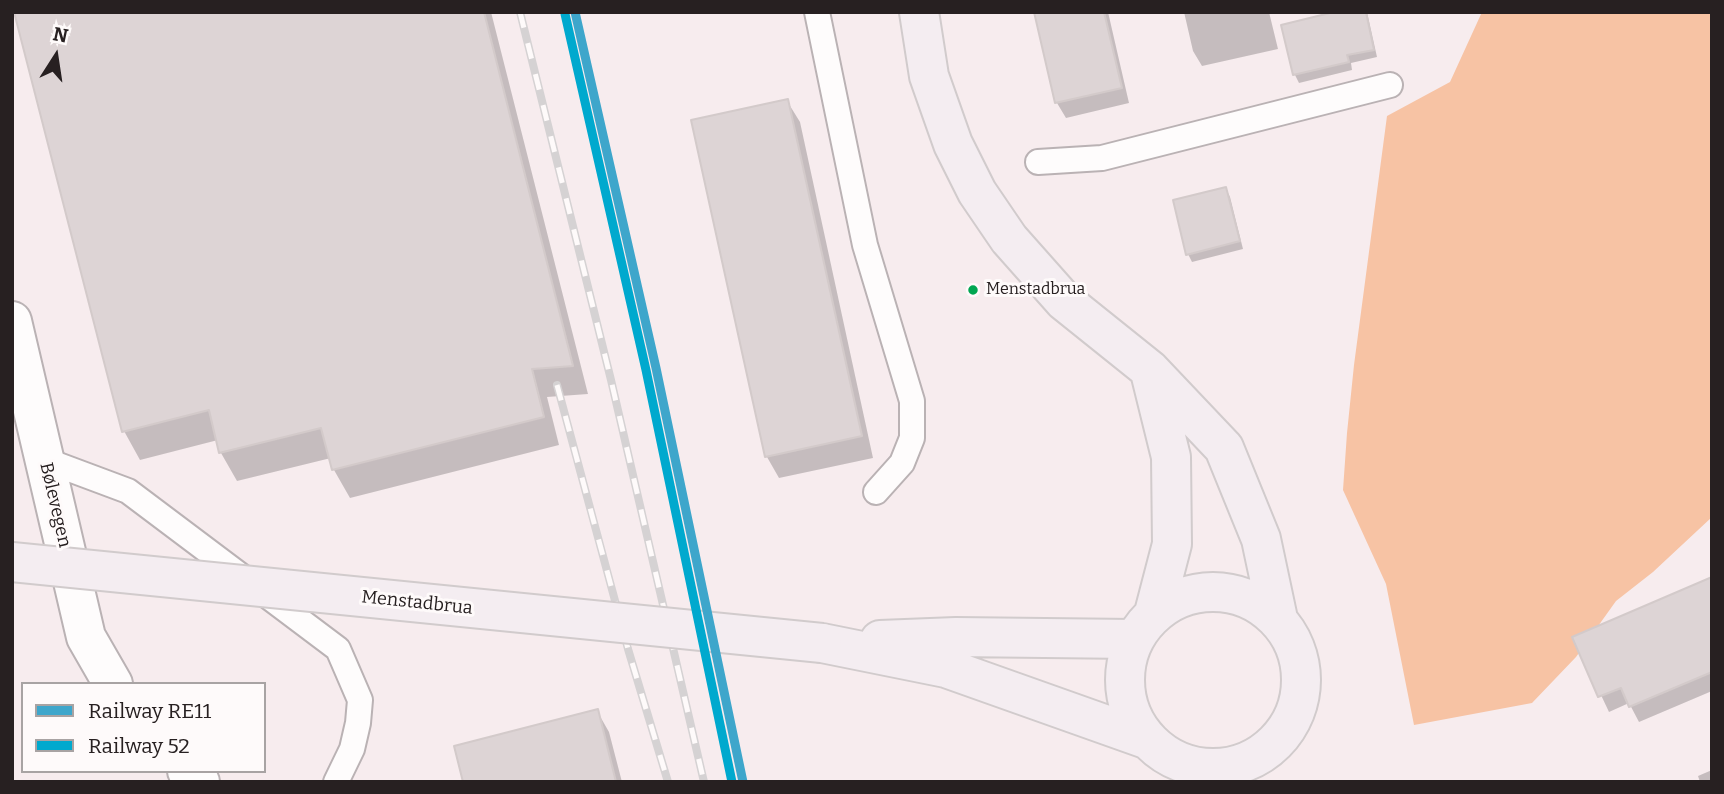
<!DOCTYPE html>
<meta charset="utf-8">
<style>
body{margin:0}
#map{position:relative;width:1724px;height:794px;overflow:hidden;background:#f7ecee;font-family:Bitter,serif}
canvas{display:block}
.frame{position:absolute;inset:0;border:14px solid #272021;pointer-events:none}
.legend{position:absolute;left:21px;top:682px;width:245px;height:91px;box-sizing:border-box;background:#fefafa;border:2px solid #a8a3a3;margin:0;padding:9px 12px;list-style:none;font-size:21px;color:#272021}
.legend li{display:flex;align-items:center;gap:14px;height:35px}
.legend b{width:35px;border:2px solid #a8a3a3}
.north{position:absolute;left:21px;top:21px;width:70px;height:70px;-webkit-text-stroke:5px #fefafa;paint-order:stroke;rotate:12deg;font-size:19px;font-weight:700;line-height:28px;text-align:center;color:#272021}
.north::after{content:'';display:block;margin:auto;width:24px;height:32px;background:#272021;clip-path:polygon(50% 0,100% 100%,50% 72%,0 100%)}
</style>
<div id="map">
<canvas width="1724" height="794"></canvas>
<div class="frame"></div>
<ul class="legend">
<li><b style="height:9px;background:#3ea6cb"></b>Railway RE11</li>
<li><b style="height:9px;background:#00a9ce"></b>Railway 52</li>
</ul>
<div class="north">N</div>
</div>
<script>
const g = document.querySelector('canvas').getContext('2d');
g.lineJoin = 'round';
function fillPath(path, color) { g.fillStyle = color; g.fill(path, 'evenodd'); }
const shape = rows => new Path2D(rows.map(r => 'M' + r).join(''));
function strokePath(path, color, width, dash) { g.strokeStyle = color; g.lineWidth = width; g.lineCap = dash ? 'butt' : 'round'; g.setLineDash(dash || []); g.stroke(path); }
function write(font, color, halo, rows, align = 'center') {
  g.font = font + ' Bitter,serif'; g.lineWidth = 6; g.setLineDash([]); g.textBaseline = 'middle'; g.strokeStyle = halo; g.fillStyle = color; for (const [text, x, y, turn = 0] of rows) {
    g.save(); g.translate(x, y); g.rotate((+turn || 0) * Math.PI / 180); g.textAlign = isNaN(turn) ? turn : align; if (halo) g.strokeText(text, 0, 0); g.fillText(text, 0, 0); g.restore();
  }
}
fillPath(shape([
 [1482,12,1712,12,1712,517,1653,572,1616,601,1576,657,1532,703,1414,725,1386,584,1343,490,1347,433,1354,365,1387,116,1450,82]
]), '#f7c3a4');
fillPath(shape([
 [16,12,491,12,588,394,547,397,559,445,350,498,334,470,331,458,237,481,221,453,218,440,140,460,124,431],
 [1035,12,1108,12,1129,103,1066,118,1057,103],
 [1184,12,1269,12,1278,49,1202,66,1193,51],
 [1342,12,1367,12,1377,57,1351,63,1352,70,1299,83,1295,75,1283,26],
 [787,101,800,122,873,458,779,478,767,457],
 [1226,189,1230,197,1243,249,1192,262,1188,254],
 [1712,579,1712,691,1639,722,1629,703,1609,712,1574,638],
 [597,711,609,732,622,782,465,782],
 [1712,770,1712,782,1700,782,1698,776]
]), '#0003');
const building = shape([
 [14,12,484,12,573,366,532,369,544,417,332,470,321,428,219,453,209,410,122,432,14,12],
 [1034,12,1104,12,1122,88,1055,103,1034,12],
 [1334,12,1366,12,1374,50,1347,55,1349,62,1293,75,1281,25,1334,12],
 [788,99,862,436,765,457,691,120,788,99],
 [1226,187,1240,241,1186,255,1173,200,1226,187],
 [1712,577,1712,672,1629,707,1621,688,1598,697,1572,637,1712,577],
 [598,709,616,782,463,782,454,746,598,709]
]);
fillPath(building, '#ddd4d5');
strokePath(building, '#d3caca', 2);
const lane = shape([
 [817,12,865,245,912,401,912,438,902,463,876,492],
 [1038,162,1102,158,1390,85],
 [45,460,128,491,338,649,360,700,358,723,352,749,336,782]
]);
const street = shape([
 [12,321,86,637,113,684],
 [187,771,200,782]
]);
const primary = shape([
 [919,12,929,76,953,144,977,192,1009,239,1064,301,1150,370,1224,448,1261,539,1278,619],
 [1150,372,1171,457,1172,544,1154,613],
 '1125 680a88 88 0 1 1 176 0a88 88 0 1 1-176 0Z',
 [880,640,956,637,1133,639],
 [822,643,946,668,1146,739]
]);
strokePath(lane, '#bab2b4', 28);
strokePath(street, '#bab2b4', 42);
strokePath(primary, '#d1cbcc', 42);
strokePath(lane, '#fefcfc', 24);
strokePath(street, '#fefcfc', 38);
strokePath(primary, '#f4edf1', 38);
const rail = shape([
 [520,12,611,380,704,782],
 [557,385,628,649,668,782]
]);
strokePath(rail, '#d5d2d3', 8);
strokePath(rail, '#fefafa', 5, [16]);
const primaryBridge = shape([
 [12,562,822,643]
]);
strokePath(primaryBridge, '#d1cbcc', 42, []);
strokePath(primaryBridge, '#f4edf1', 38);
strokePath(shape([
 [575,12,656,368,743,782]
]), '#3ea6cb', 9);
strokePath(shape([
 [565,14,646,370,732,782]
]), '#00a9ce', 9);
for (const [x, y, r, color] of [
 [973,290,6,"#00a651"]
]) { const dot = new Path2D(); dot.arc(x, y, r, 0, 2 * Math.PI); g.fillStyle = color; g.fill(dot); strokePath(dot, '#fefafa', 2.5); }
write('16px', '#272021', '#fefafa', [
 ["Menstadbrua",986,290]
], 'left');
write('18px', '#272021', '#fefafa', [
 ["Bølevegen",55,505,77],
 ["Menstadbrua",417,603,6]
]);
</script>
